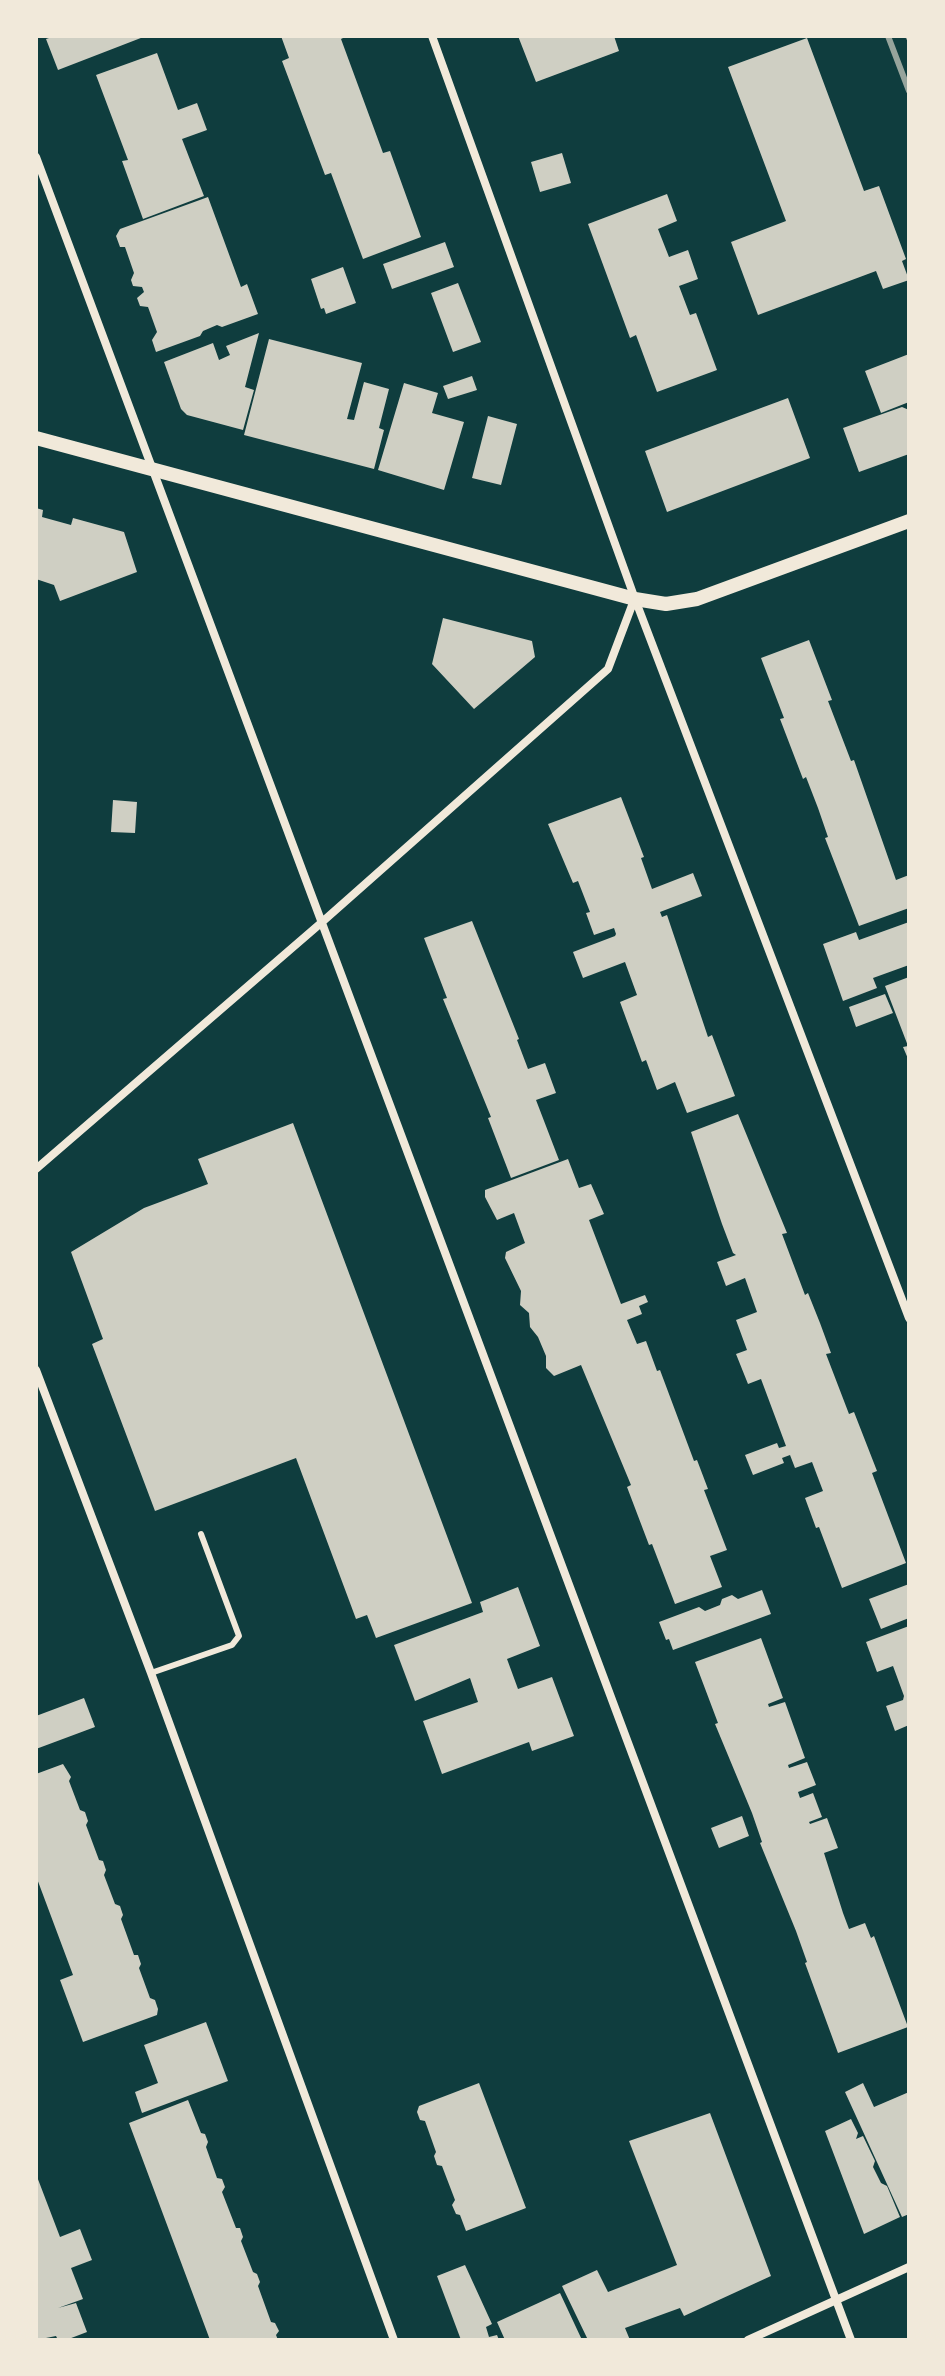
<!DOCTYPE html>
<style>
body{margin:0}
#map{position:relative;width:945px;height:2376px;overflow:hidden;background:#0f3d3e;font-family:"Zilla Slab",serif}
canvas{display:block}
.frame{position:absolute;inset:0;border:38px solid #f1e9da;pointer-events:none}
</style>
<div id="map">
<canvas width="945" height="2376"></canvas>
<div class="frame"></div>
</div>
<script>
const g = document.querySelector('canvas').getContext('2d');
g.lineJoin = 'round';
function fillPath(path, color) { g.fillStyle = color; g.fill(path, 'evenodd'); }
const shape = rows => new Path2D(rows.map(r => 'M' + r).join(''));
function strokePath(path, color, width, dash) { g.strokeStyle = color; g.lineWidth = width; g.lineCap = dash ? 'butt' : 'round'; g.setLineDash(dash || []); g.stroke(path); }
fillPath(shape([
 [55,36,146,36,58,70,46,39],
 [281,36,347,36,341,39,383,153,390,151,421,237,363,259,331,173,325,175,282,61,289,58],
 [518,36,614,36,619,51,536,82],
 [807,38,864,191,879,186,906,259,902,261,909,280,883,289,876,271,758,315,731,242,786,221,728,67],
 [157,53,178,110,197,103,207,130,182,139,204,196,143,219,122,161,128,160,96,75],
 [562,153,571,183,540,192,531,162],
 [667,194,677,221,658,229,669,257,688,250,698,279,679,286,690,315,696,313,717,370,657,392,636,335,630,338,588,224],
 [208,197,241,287,247,284,258,314,222,327,217,325,203,331,200,336,156,352,152,340,157,332,148,307,140,306,137,298,144,292,142,287,133,286,131,280,134,273,125,247,120,247,116,236,120,229],
 [445,242,454,267,392,289,383,264],
 [343,267,356,303,326,314,324,308,321,309,311,279],
 [458,283,481,342,453,352,431,293],
 [259,333,245,387,254,390,243,430,187,415,181,409,164,362,213,343,219,360,230,355,226,346],
 [269,339,362,363,347,419,354,420,364,382,389,389,379,428,384,430,374,469,244,435],
 [909,354,909,402,881,413,865,371],
 [472,376,477,390,448,399,443,386],
 [404,383,438,393,432,413,464,422,444,490,378,470],
 [788,398,810,458,667,512,645,451],
 [902,407,909,410,909,454,859,472,843,428],
 [488,416,517,424,501,485,472,478],
 [36,508,43,510,42,517,71,525,73,518,124,532,137,572,60,601,54,585,36,579],
 [443,618,532,641,535,657,474,709,432,664],
 [809,640,832,700,828,701,851,761,854,760,896,880,909,875,909,908,859,926,825,838,828,837,818,808,806,777,803,779,780,719,784,718,761,658],
 [621,797,644,857,641,858,652,889,693,873,702,896,660,912,662,917,667,915,708,1037,712,1035,735,1096,687,1113,675,1082,657,1090,646,1060,642,1062,620,1002,637,995,625,962,583,978,573,952,615,936,616,934,614,928,594,935,586,913,590,912,578,881,573,883,548,824],
 [113,800,137,802,135,833,111,832],
 [472,921,519,1039,517,1040,528,1069,545,1063,556,1093,536,1100,559,1160,511,1178,488,1118,491,1117,443,999,447,998,424,938],
 [909,922,909,965,873,978,877,988,843,1001,823,944,856,932,859,940],
 [909,977,909,1061,903,1047,908,1046,885,986],
 [885,994,893,1013,856,1027,849,1007],
 [738,1114,787,1233,782,1234,805,1295,808,1293,820,1323,831,1353,826,1354,849,1414,854,1412,877,1471,872,1473,906,1563,842,1588,819,1527,816,1528,805,1498,823,1491,812,1462,795,1468,790,1455,782,1458,784,1463,753,1475,745,1455,777,1443,779,1448,786,1446,761,1379,748,1384,736,1354,747,1350,736,1320,757,1312,745,1278,726,1286,717,1262,736,1255,733,1253,722,1224,691,1132],
 [293,1123,472,1603,376,1638,367,1615,356,1619,296,1458,155,1511,92,1344,103,1339,71,1252,144,1208,208,1184,198,1159],
 [568,1159,579,1188,591,1184,604,1214,589,1220,621,1304,645,1295,648,1302,639,1306,642,1314,627,1320,637,1344,646,1341,657,1371,660,1370,694,1461,697,1460,708,1489,704,1490,727,1550,710,1556,722,1587,675,1604,652,1544,649,1545,627,1487,631,1485,581,1365,554,1376,546,1368,546,1356,538,1337,530,1327,529,1313,520,1305,521,1291,505,1258,506,1252,525,1243,514,1213,497,1220,485,1197,485,1190],
 [909,1584,909,1618,881,1629,869,1599],
 [518,1587,540,1646,507,1659,518,1689,552,1677,574,1736,532,1751,529,1742,442,1774,423,1721,478,1702,470,1678,415,1701,394,1645,483,1612,480,1602],
 [762,1590,771,1614,673,1650,669,1639,666,1640,659,1622,699,1607,705,1611,720,1605,722,1599,732,1595,738,1599],
 [909,1626,909,1725,895,1731,886,1706,903,1700,904,1696,893,1666,877,1672,866,1642],
 [761,1638,783,1698,768,1704,769,1707,785,1702,805,1758,788,1765,789,1768,807,1762,816,1785,798,1792,800,1798,813,1793,822,1817,809,1822,810,1824,827,1818,838,1848,824,1853,843,1913,849,1929,865,1923,871,1938,874,1936,908,2027,838,2053,805,1963,807,1962,796,1931,760,1843,762,1842,752,1813,715,1724,718,1723,695,1662],
 [84,1698,95,1727,36,1749,36,1716],
 [63,1764,71,1777,69,1781,80,1810,85,1812,88,1821,86,1825,99,1860,103,1861,106,1870,104,1875,115,1904,120,1906,123,1915,121,1919,134,1955,138,1955,141,1964,139,1968,150,1998,155,2000,158,2009,157,2015,83,2042,60,1980,73,1975,36,1876,36,1774],
 [742,1816,749,1836,719,1848,711,1828],
 [206,2022,228,2081,142,2113,135,2092,158,2083,144,2045],
 [479,2083,526,2208,466,2231,460,2215,456,2214,452,2205,455,2200,442,2166,437,2165,434,2156,436,2152,425,2121,420,2120,417,2112,419,2106],
 [863,2083,874,2107,909,2092,909,2214,902,2217,845,2092],
 [188,2100,201,2133,205,2134,208,2142,206,2147,217,2178,222,2179,225,2187,222,2192,236,2228,240,2228,243,2237,241,2241,253,2272,257,2274,260,2282,258,2286,271,2322,275,2323,279,2331,276,2335,278,2340,210,2340,129,2123],
 [710,2113,771,2276,684,2316,680,2308,625,2328,630,2340,588,2340,562,2286,597,2270,608,2292,677,2265,629,2141],
 [851,2119,858,2133,856,2139,863,2136,875,2161,873,2167,881,2183,887,2186,900,2217,864,2234,825,2131],
 [36,2174,60,2237,80,2229,92,2260,71,2268,83,2299,58,2308,76,2303,87,2332,66,2340,58,2340,56,2336,36,2340],
 [465,2265,492,2324,486,2327,489,2337,497,2335,499,2340,461,2340,437,2276],
 [560,2293,582,2340,505,2340,497,2322]
]), '#cfcfc3');
strokePath(shape([
 [151,1673,232,1645,239,1636,201,1534]
]), '#f1e9da', 6);
strokePath(shape([
 [432,36,635,599,909,1318],
 [36,157,851,2340],
 [36,1169,321,923,608,669,634,600],
 [36,1370,151,1673,394,2340],
 [748,2340,909,2267]
]), '#f1e9da', 8);
strokePath(shape([
 [36,438,635,599,666,604,697,599,909,521]
]), '#f1e9da', 14);
strokePath(shape([
 [888,36,909,91],
 [908,36,909,38]
]), '#97a49c', 6);
</script>
